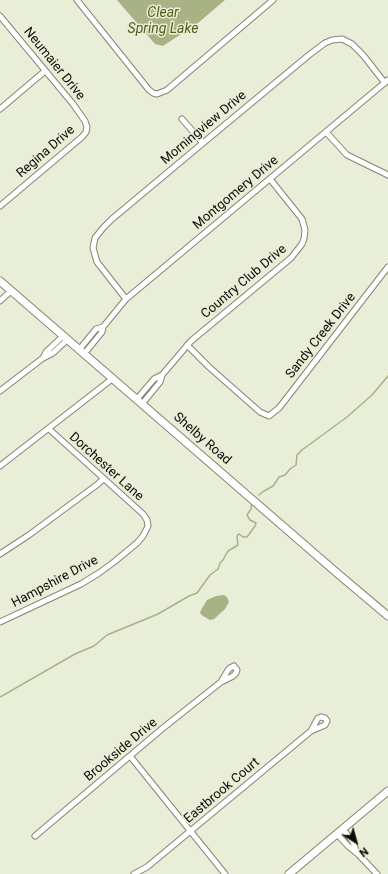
<!DOCTYPE html>
<style>
body{margin:0}
#map{position:relative;width:388px;height:874px;overflow:hidden;background:#e9eed8;font-family:Roboto,sans-serif}
canvas{display:block}
.north{position:absolute;left:336px;top:822px;width:40px;height:40px;-webkit-text-stroke:3px #e9eed8;paint-order:stroke;rotate:143deg;font-size:11px;font-weight:700;line-height:16px;text-align:center;color:#0b0c06}
.north::after{content:'';display:block;margin:auto;width:14px;height:18px;background:#0b0c06;clip-path:polygon(50% 0,100% 100%,50% 72%,0 100%)}
</style>
<div id="map">
<canvas width="388" height="874"></canvas>
<div class="north">N</div>
</div>
<script>
const g = document.querySelector('canvas').getContext('2d');
g.lineJoin = 'round';
function fillPath(path, color) { g.fillStyle = color; g.fill(path, 'evenodd'); }
const shape = rows => new Path2D(rows.map(r => 'M' + r).join(''));
function strokePath(path, color, width, dash) { g.strokeStyle = color; g.lineWidth = width; g.lineCap = dash ? 'butt' : 'round'; g.setLineDash(dash || []); g.stroke(path); }
function write(font, color, halo, rows, align = 'center') {
  g.font = font + ' Roboto,sans-serif'; g.lineWidth = 3; g.setLineDash([]); g.textBaseline = 'middle'; g.strokeStyle = halo; g.fillStyle = color; for (const [text, x, y, turn = 0] of rows) {
    g.save(); g.translate(x, y); g.rotate((+turn || 0) * Math.PI / 180); g.textAlign = isNaN(turn) ? turn : align; if (halo) g.strokeText(text, 0, 0); g.fillText(text, 0, 0); g.restore();
  }
}
fillPath(shape([
 [117,0,225,0,198,23,163,46,155,44],
 [224,595,227,597,229,602,225,609,214,619,210,620,203,616,200,613,201,610,207,600,216,596]
]), '#a9b285');
strokePath(shape([
 [259,495,264,491,273,486,279,477,285,475,290,469,296,465,297,455,302,450,347,417,372,395,388,376],
 [0,697,75,654,94,646,107,635,158,614,189,596,197,593,210,575,218,569,220,563,223,560,228,551,238,545,237,536,239,534,243,537,247,537,255,526,256,523,250,520,247,515,251,509,251,506,253,504]
]), '#a9b285', 1.5);
const street = shape([
 [77,0,149,90,153,93,157,94,167,90,273,0],
 [0,16,73,104,85,121,87,127,86,132,82,137,0,206],
 [0,109,45,71],
 [182,119,203,143],
 [326,132,347,155,388,175],
 [126,299,97,262,93,248,95,238,103,228,112,219,203,143,309,55,325,43,332,40,342,39,352,44,363,55,385,83],
 [0,301,11,291],
 [187,345,209,367,260,412,269,416,279,408,388,267],
 [79,350,96,329,103,327,126,299,388,80],
 [84,354,102,332,103,327],
 [43,358,46,352,63,336],
 [162,375,191,341,291,258,302,244,304,239,305,230,302,219,270,179],
 [0,391,43,358,53,353,67,340],
 [137,399,154,379,162,375,160,382,142,404],
 [0,466,112,379],
 [0,554,29,535,98,484,103,479],
 [0,622,81,584,99,573,114,562,137,543,143,536,148,526,147,520,143,514,49,429],
 [234,666,237,670,236,673,233,676,221,682,228,670,230,668,234,666],
 [130,756,225,874],
 [343,829,353,842,357,853],
 [337,834,348,846,358,854,377,874],
 [35,836,163,728,221,682],
 [134,874,147,867,311,731,325,725,327,721,325,718,321,717,318,718,311,731]
]);
const secondary = shape([
 [0,281,337,573,388,616],
 [289,874,388,791]
]);
strokePath(street, '#828673', 7);
strokePath(secondary, '#828673', 9);
strokePath(street, '#fff', 5);
strokePath(secondary, '#fff', 7);
write('13px', '#0b0c06', '#e9eed8', [
 ["Neumaier Drive",54,64,51],
 ["Morningview Drive",204,128,-40],
 ["Regina Drive",46,152,-41],
 ["Montgomery Drive",236,193,-40],
 ["Country Club Drive",244,282,-40],
 ["Sandy Creek Drive",321,336,-52],
 ["Shelby Road",202,439,41],
 ["Dorchester Lane",106,467,42],
 ["Hampshire Drive",55,582,-28],
 ["Brookside Drive",121,750,-40],
 ["Eastbrook Court",222,791,-40]
]);
write('italic 14px', '#535d16', '#e9eed8', [
 ["Clear",163,13],
 ["Spring Lake",163,29]
]);
</script>
